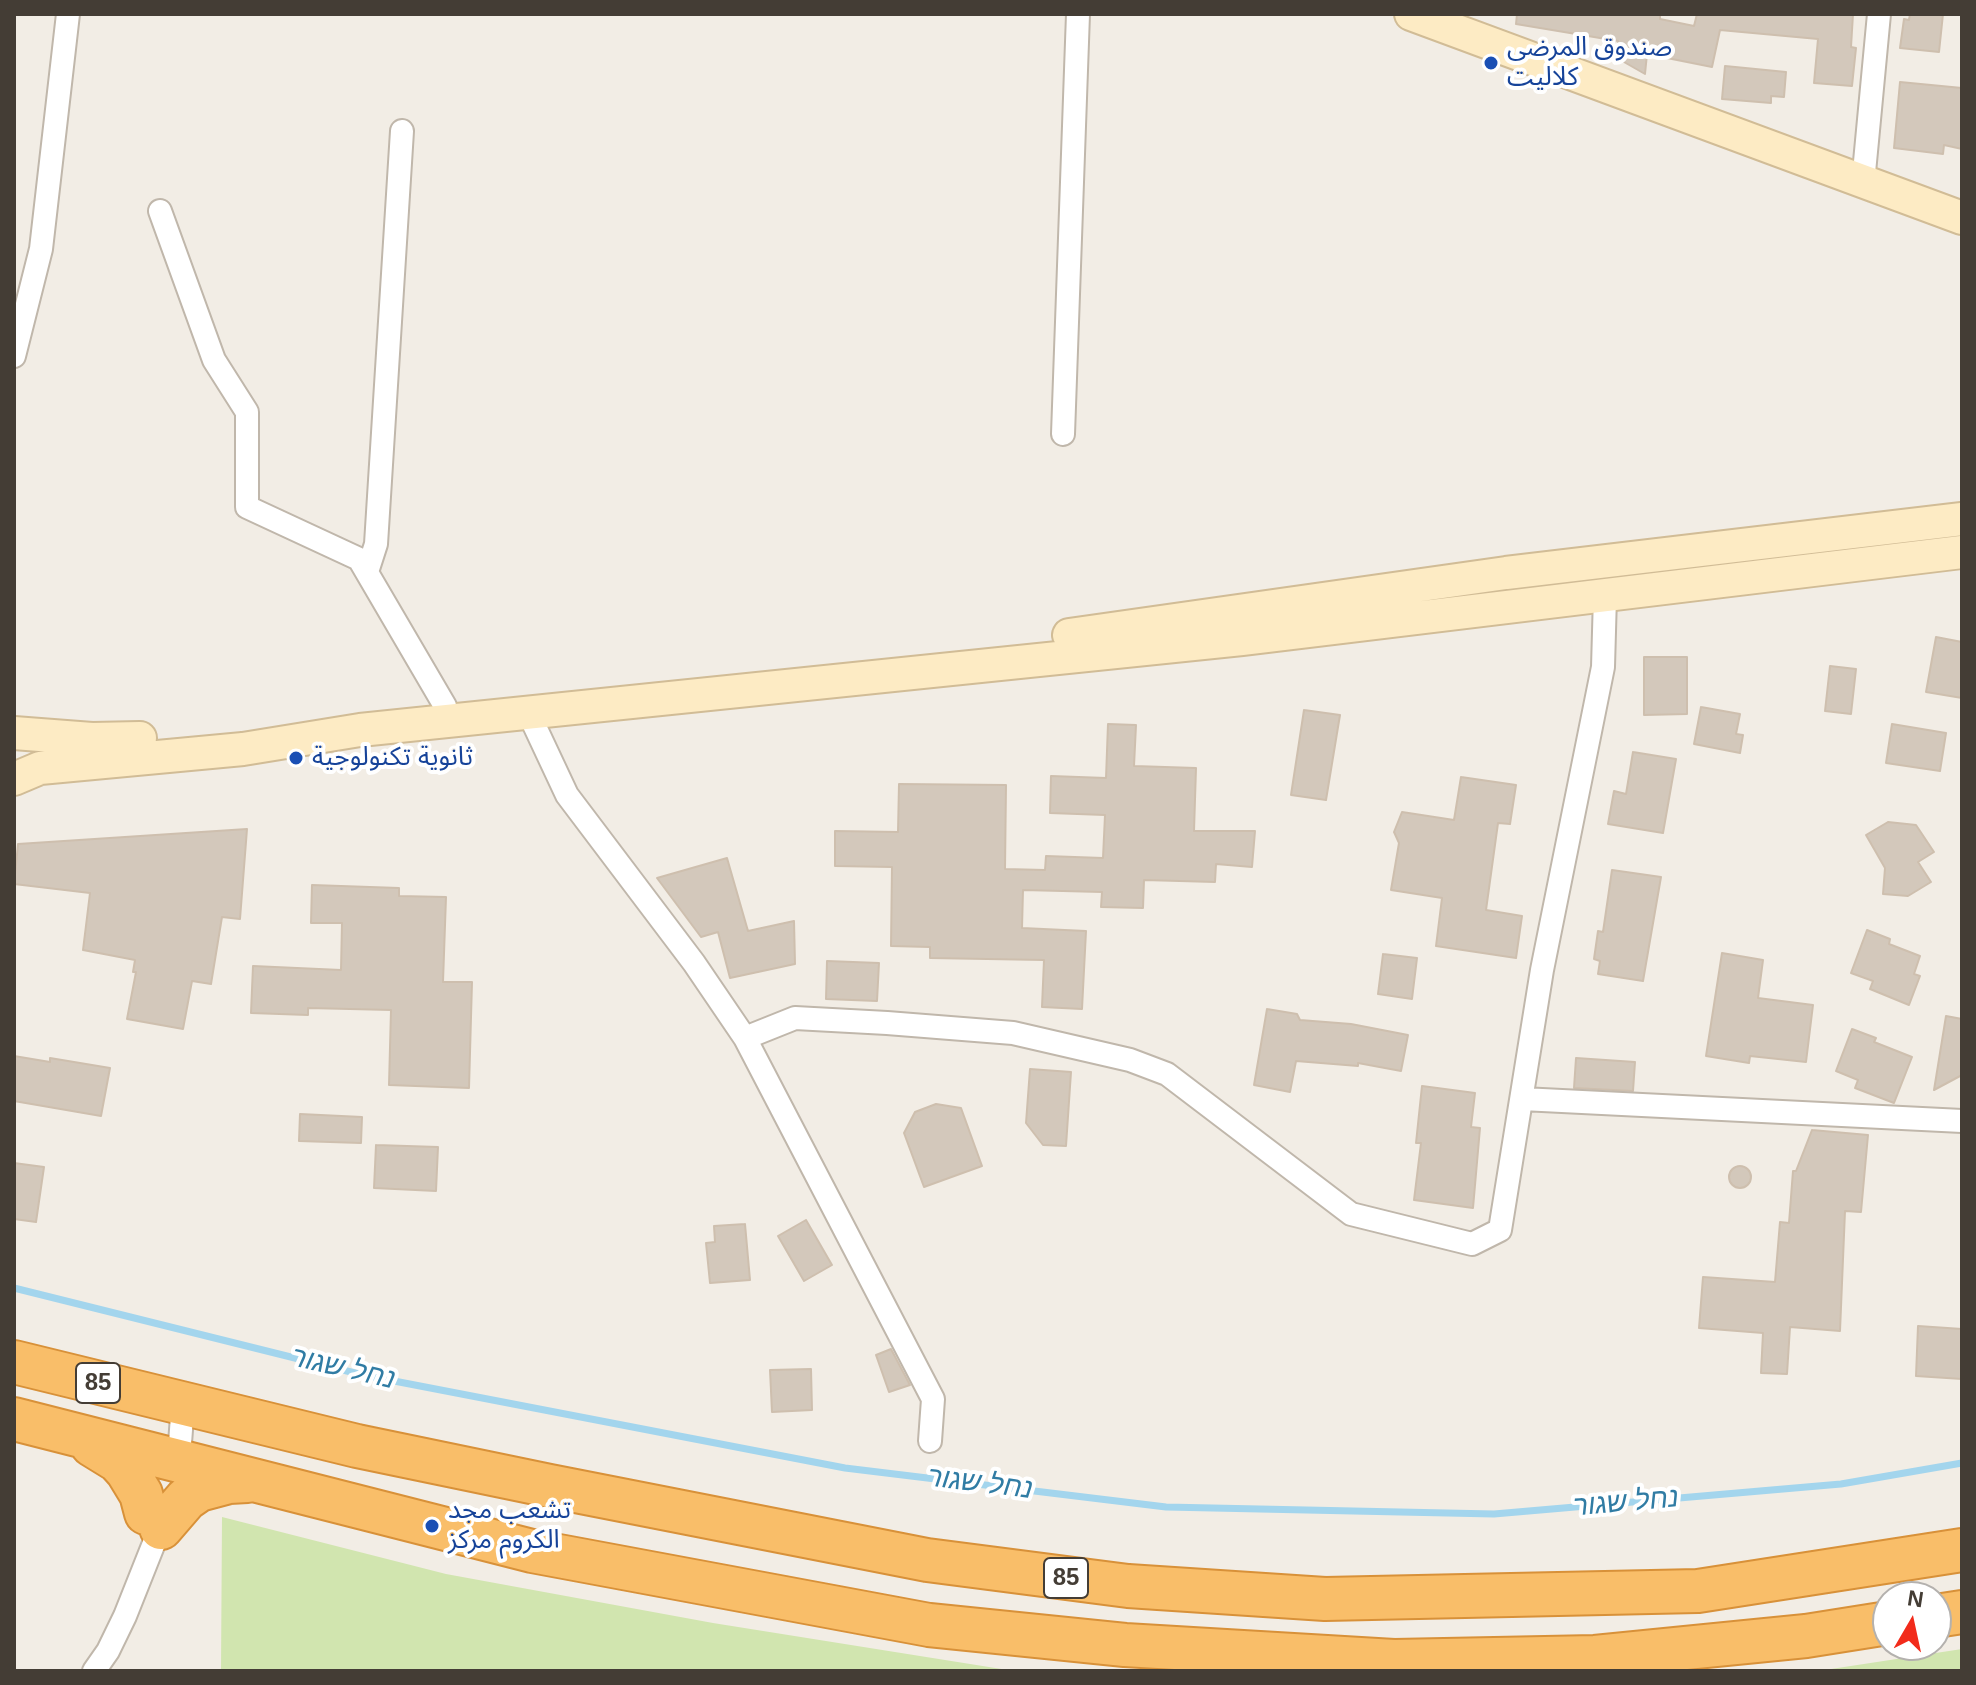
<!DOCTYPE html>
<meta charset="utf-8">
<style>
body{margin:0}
#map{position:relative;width:1976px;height:1685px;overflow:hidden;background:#f2ede5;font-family:Helvetica,sans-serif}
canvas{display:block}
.frame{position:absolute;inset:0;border:16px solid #443d35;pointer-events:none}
.north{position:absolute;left:1872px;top:1581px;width:80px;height:80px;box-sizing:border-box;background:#fff;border:2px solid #b4b1ae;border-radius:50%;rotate:9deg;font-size:22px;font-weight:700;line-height:32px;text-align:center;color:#443d35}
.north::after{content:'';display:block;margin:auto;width:28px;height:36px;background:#f22b1b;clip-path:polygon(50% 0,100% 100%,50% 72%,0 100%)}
</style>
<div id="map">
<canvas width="1976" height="1685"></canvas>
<div class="frame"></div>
<div class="north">N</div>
</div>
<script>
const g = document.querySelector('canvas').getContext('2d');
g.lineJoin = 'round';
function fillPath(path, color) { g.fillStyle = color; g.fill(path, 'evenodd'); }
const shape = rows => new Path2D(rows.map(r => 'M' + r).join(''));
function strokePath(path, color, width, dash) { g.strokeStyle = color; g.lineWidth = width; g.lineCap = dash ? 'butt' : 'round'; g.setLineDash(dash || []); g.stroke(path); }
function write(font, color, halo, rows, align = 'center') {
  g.font = font + ' Helvetica,"Noto Sans Arabic","Noto Sans Hebrew",sans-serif'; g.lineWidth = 8; g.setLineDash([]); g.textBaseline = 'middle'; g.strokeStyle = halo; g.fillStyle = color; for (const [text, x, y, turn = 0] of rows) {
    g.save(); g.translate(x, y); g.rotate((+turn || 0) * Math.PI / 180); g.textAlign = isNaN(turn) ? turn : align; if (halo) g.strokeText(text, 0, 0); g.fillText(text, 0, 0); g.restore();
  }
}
fillPath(shape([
 [222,1517,446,1574,713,1623,1014,1671,221,1671],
 [1962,1649,1962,1671,1818,1671]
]), '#d1e5af');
strokePath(shape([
 [14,1288,363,1375,845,1468,1166,1507,1494,1514,1841,1484,1962,1463]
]), '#a3d5ed', 7);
const building = shape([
 [1517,14,1660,14,1660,19,1694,26,1697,14,1853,14,1851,47,1856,48,1852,86,1814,83,1818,39,1720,30,1712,67,1647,54,1645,74,1617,58,1618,41,1516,24,1517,14],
 [1910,14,1943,14,1939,52,1900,48,1904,19,1909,20,1910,14],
 [1725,66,1786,72,1784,97,1771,96,1771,103,1722,99,1725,66],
 [1900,82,1962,88,1962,149,1944,145,1943,154,1894,148,1900,82],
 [1936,637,1962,642,1962,698,1926,692,1936,637],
 [1644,657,1687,657,1687,714,1644,715,1644,657],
 [1830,666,1856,669,1851,714,1825,711,1830,666],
 [1701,707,1740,714,1736,734,1743,735,1740,753,1694,744,1701,707],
 [1304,710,1340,715,1326,800,1291,795,1304,710],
 [1108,724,1136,725,1134,766,1196,768,1194,831,1255,831,1252,867,1216,864,1215,882,1144,880,1143,908,1101,907,1102,892,1023,890,1022,928,1086,931,1082,1009,1042,1007,1044,960,930,958,930,947,891,946,892,867,835,866,835,831,898,832,899,784,1006,785,1005,869,1045,870,1046,856,1103,858,1105,815,1050,813,1051,776,1106,778,1108,724],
 [1892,724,1946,733,1940,771,1886,763,1892,724],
 [1633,752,1676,759,1663,833,1608,824,1614,791,1626,794,1633,752],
 [1461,777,1516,785,1510,824,1498,823,1486,910,1522,916,1516,958,1436,946,1442,898,1391,890,1399,843,1394,832,1402,812,1454,820,1461,777],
 [1888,822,1916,825,1934,852,1918,862,1931,882,1908,896,1883,894,1885,868,1866,835,1888,822],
 [247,829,240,919,222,917,211,984,192,981,183,1029,127,1019,136,972,133,972,135,960,83,950,90,893,14,884,18,844,247,829],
 [727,858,748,931,794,921,795,964,730,978,718,932,701,937,657,878,727,858],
 [1612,870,1661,877,1643,981,1598,974,1600,961,1594,959,1598,931,1603,932,1612,870],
 [312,885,399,888,399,896,446,897,443,982,472,982,469,1088,389,1085,391,1010,308,1008,308,1015,251,1013,253,966,341,970,342,923,311,923,312,885],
 [1867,930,1890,939,1889,944,1920,956,1914,974,1920,976,1909,1005,1870,989,1873,981,1851,973,1867,930],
 [1722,953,1763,960,1758,998,1813,1005,1806,1062,1750,1056,1749,1063,1706,1056,1722,953],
 [1383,954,1417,958,1412,999,1378,994,1383,954],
 [827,961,879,963,877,1001,826,999,827,961],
 [1267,1009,1297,1014,1300,1020,1351,1024,1408,1035,1401,1071,1358,1063,1358,1066,1296,1061,1290,1092,1254,1085,1267,1009],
 [1946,1016,1962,1019,1962,1075,1934,1090,1946,1016],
 [1852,1029,1876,1038,1874,1042,1912,1057,1894,1103,1855,1088,1858,1080,1836,1071,1852,1029],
 [14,1056,50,1062,50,1058,110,1068,101,1116,14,1101,14,1056],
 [1576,1058,1635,1062,1633,1091,1574,1088,1576,1058],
 [1030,1069,1071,1072,1066,1146,1043,1145,1026,1123,1030,1069],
 [1422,1086,1475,1093,1471,1127,1480,1128,1473,1208,1414,1200,1421,1143,1416,1143,1422,1086],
 [936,1104,961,1108,982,1166,924,1187,904,1133,915,1112,936,1104],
 [300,1114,362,1117,361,1143,299,1141,300,1114],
 [1812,1130,1868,1135,1861,1212,1845,1211,1840,1331,1790,1327,1787,1374,1761,1373,1763,1333,1699,1328,1703,1277,1775,1282,1780,1222,1789,1223,1793,1171,1796,1171,1812,1130],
 [376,1145,438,1147,436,1191,374,1188,376,1145],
 [14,1163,44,1167,36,1222,14,1219,14,1163],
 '1729 1177a11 11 0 1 1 22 0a11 11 0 1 1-22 0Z',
 [806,1220,832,1265,804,1281,778,1236,806,1220],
 [745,1224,750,1280,710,1283,706,1243,715,1242,714,1226,745,1224],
 [1918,1326,1962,1329,1962,1379,1916,1376,1918,1326],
 [891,1349,910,1385,889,1392,876,1355,891,1349],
 [811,1369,812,1410,772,1412,770,1370,811,1369]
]);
fillPath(building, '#d3c8bb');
strokePath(building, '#cebfae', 2);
const street = shape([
 [1863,183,1879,14],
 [160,211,214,360,247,412,247,507,359,559,445,706],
 [14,356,41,249,68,14],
 [1063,434,1078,14],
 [367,572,376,544,402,131],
 [529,714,567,795,694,963,745,1038,933,1399,930,1441],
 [745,1038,795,1018,887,1023,1013,1033,1130,1060,1167,1074,1351,1214,1472,1244,1500,1230,1542,970,1603,667,1605,596],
 [1522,1099,1962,1121],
 [178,1470,183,1403],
 [94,1671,108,1651,125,1616,164,1518]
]);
const secondary = shape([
 [1411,14,1962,218],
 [1069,635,1506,573,1962,519],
 [14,733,92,739,140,738],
 [14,779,40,768,243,749,360,730,1242,639,1962,552]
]);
const highway = shape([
 [14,1362,357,1446,550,1486,927,1560,1128,1586,1325,1599,1698,1591,1962,1550],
 [14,1419,532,1551,929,1625,1125,1645,1394,1661,1595,1657,1806,1636,1888,1623],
 [92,1445,118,1461,127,1471,141,1494,146,1513],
 [161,1528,186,1499,199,1490,229,1482,247,1481],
 [1936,1616,1962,1612]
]);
strokePath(street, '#c0b7ab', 26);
strokePath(secondary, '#d1bc96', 36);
strokePath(highway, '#d89139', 46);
strokePath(street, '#fff', 22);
strokePath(secondary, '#fdebc4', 32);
strokePath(highway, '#f9be69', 42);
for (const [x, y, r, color] of [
 [1491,63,8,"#1a4fb4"],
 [296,758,8,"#1a4fb4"],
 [432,1526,8,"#1a4fb4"]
]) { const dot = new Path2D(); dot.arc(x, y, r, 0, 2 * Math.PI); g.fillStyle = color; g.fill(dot); strokePath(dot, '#fff', 3); }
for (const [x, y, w] of [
 [98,1383,44],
 [1066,1578,44]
]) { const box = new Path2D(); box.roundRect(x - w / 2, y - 20, w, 40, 6); g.fillStyle = '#fff'; g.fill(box); strokePath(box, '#443d35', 2); }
write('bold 24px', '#443d35', null, [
 ["85",98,1383],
 ["85",1066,1578]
]);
write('26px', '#164399', '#fff', [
 ["صندوق المرضى",1507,48],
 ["كلاليت",1507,78],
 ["ثانوية تكنولوجية",312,758],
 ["تشعب مجد",448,1511],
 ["الكروم مركز",448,1541]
], 'left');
write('italic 28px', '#307ca4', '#fff', [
 ["נחל שגור",343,1369,13],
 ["נחל שגור",980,1484,7],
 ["נחל שגור",1626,1503,-5]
]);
</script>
